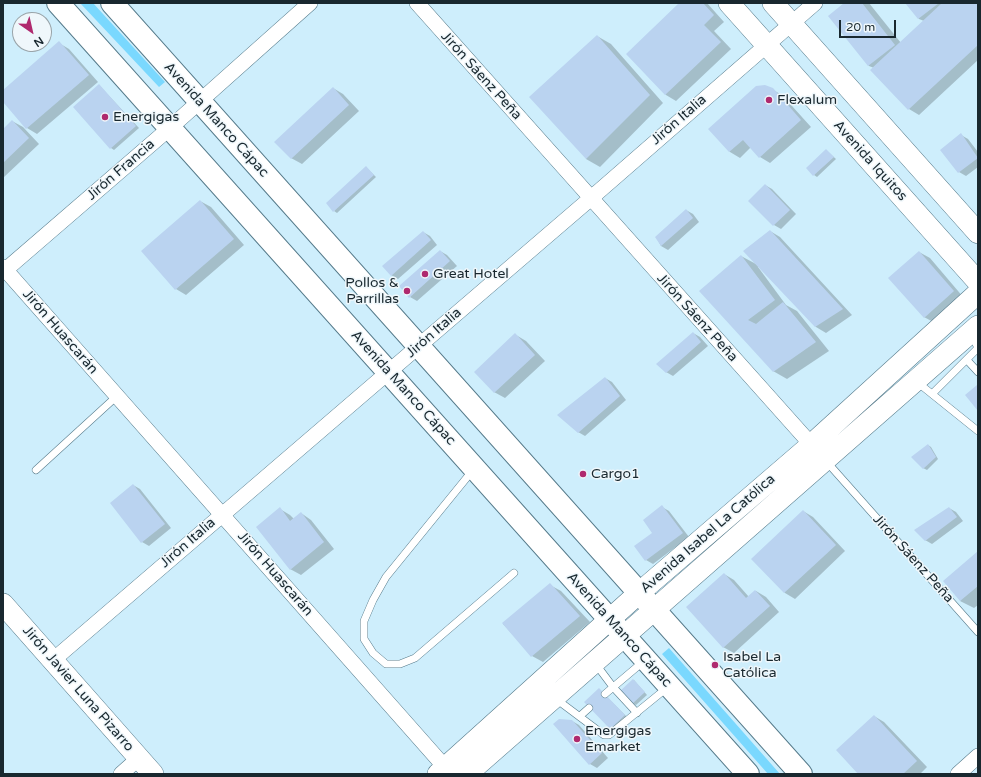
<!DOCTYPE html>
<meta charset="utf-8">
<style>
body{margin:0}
#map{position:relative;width:981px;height:777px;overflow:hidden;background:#ceeefc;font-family:"Varela Round",sans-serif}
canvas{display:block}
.frame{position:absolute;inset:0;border:4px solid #19282f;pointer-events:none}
.north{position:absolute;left:12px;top:12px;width:40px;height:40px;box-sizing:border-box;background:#eff7fb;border:1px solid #99a4a9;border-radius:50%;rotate:146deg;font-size:11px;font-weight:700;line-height:16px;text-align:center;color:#19282f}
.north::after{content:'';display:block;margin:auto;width:14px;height:18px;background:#af296e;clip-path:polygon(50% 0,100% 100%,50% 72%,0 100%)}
.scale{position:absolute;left:839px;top:20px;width:57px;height:18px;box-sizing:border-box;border:2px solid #19282f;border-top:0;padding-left:5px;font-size:12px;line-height:14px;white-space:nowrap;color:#19282f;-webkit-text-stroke:3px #eff7fb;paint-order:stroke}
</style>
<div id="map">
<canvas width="981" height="777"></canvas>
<div class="frame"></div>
<div class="north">N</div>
<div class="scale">20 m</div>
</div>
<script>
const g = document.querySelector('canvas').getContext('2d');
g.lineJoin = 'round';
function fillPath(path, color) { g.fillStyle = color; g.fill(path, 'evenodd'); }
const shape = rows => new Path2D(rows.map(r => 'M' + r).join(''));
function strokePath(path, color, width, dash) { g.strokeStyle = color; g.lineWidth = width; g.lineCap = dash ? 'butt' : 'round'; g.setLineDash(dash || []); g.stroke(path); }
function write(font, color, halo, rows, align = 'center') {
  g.font = font + ' "Varela Round",sans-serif'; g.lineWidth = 3; g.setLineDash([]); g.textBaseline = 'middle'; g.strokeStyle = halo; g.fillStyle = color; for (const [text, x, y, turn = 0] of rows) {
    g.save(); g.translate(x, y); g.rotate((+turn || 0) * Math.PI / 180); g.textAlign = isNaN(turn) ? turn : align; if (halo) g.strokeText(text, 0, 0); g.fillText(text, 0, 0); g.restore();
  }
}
fillPath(shape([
 [80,3,93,3,165,82,159,87],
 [669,648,780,774,768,774,662,654]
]), '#7ad8fe');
fillPath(shape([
 [680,3,707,3,724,22,714,31,731,49,676,101,666,95,627,54],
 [845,3,869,3,901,43,924,21,919,19,907,3,978,3,978,60,919,115,909,109,874,68,869,66,829,16],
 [597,36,611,44,663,103,600,167,586,159],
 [59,43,69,49,98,82,37,134,27,128,3,101,3,91],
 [99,85,139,128,114,150,111,148],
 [333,88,343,94,359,111,302,164,291,158],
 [772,89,783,96,811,127,770,163,760,157,751,147,740,158,730,152,709,129],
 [12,121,23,127,39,144,3,178,3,130],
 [961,135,968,139,978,152,978,167,966,176,959,172,941,150],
 [826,150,836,159,817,177,814,175],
 [367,168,376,177,337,213,334,211],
 [765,185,772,189,796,214,781,229,774,225],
 [200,201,211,207,244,245,186,295,176,289,143,251],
 [686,210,693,214,699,222,668,250,661,246,656,237],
 [770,231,780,237,852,315,826,333,816,327,759,266,758,267,786,305,797,311,829,351,787,379,773,371,701,291,741,256,756,264],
 [423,232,430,236,437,245,398,279,391,275],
 [440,251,447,255,457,266,417,301,410,297],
 [919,252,930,258,964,298,935,323,924,317],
 [693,333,700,337,708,346,673,376,666,372],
 [516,335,526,341,545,361,505,398,494,392],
 [605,378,612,382,626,400,585,436,578,432],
 [928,445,931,447,938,459,927,470,923,468],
 [133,485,140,489,171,528,149,546,142,542],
 [662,507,669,511,689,537,653,564,646,560,636,547,654,533],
 [949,508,956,512,963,521,932,544,925,540],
 [280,509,290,515,294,519,301,513,311,520,334,549,301,575,290,569],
 [803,511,813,517,845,551,795,599,785,593,753,559],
 [978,553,978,605,974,608,960,601],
 [724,574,734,580,749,597,756,591,766,597,779,612,734,653,723,647],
 [550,585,561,591,590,622,543,662,532,656,503,624],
 [634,680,647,695,636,705,632,703],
 [599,689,627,717,614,730,610,729],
 [874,716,884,722,927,767,920,774,860,774],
 [572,721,579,725,608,758,597,768,590,764]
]), '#0003');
fillPath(shape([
 [679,3,703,3,714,15,704,25,721,42,665,95,626,54],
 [844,3,862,3,895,45,868,66,828,16],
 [905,3,939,3,918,19],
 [942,3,978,3,978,45,908,110,870,70],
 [597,35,650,95,586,159,529,97],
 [59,41,89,75,26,129,3,102,3,90],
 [99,84,136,126,110,149,73,107],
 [765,85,773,88,801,120,759,158,743,140,729,152,708,129,756,86],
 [333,87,349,105,291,159,274,142],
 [12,120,29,138,3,163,3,129],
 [961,133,978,158,958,173,940,150],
 [826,149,834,157,813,176,806,168],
 [366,166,374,175,333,212,326,203],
 [765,184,790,210,773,226,748,201],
 [200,200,234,239,175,290,141,251],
 [686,209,693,218,661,246,655,237],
 [770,230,843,309,815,327,743,251],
 [423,231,431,240,391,276,382,266],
 [440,250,450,261,409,298,399,286],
 [919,251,954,291,924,318,888,278],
 [741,255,775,300,748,320,756,324,783,302,816,342,773,372,699,291],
 [693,332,701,342,666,373,656,364],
 [515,333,535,355,494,393,474,372],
 [605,377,620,396,578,433,557,415],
 [977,385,978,386,978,411,965,395],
 [928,444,936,457,923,469,911,457],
 [133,484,165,524,141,543,110,503],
 [662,505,683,533,645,561,634,546,652,533,643,520],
 [280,507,290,521,301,512,324,542,290,570,256,527],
 [949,507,957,517,925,541,914,530],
 [803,510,836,545,784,593,751,559],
 [978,551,978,586,960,601,943,581],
 [724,573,746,598,755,590,770,606,723,648,686,607],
 [550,583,580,616,531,657,502,623],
 [633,679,645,692,632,704,620,691],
 [599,688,625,715,610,729,584,702],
 [874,715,917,761,903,774,858,774,836,750],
 [559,719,572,720,602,753,589,765,553,724]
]), '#bad3f0');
const lane = shape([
 [967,360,978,372],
 [917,382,978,431],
 [933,393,978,348,972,335],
 [826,461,978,632],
 [36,470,117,396],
 [473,470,386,577,373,600,364,621,364,639,373,653,386,664,400,664,415,658,514,573],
 [595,663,613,687,637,713],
 [605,694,644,661],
 [556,699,604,735,609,735,668,687],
 [580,716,589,708]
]);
const street = shape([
 [417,3,817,451],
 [3,267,451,774],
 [3,272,171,127,310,3],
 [52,661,590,199,815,3],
 [121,774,139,758],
 [958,774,978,756]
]);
const secondary = shape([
 [729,3,978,282],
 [773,3,978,233],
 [3,604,153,774],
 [438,774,639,593,811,445,978,293],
 [467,774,978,326]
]);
const primary = shape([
 [58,3,748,774],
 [112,3,801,774]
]);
strokePath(lane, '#567b8b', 8);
strokePath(street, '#567b8b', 16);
strokePath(secondary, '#567b8b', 22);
strokePath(primary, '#567b8b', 24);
strokePath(lane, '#fff', 7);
strokePath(street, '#fff', 15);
strokePath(secondary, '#fff', 21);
strokePath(primary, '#fff', 22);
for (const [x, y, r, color] of [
 [769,100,4,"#af296e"],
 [105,117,4,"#af296e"],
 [425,274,4,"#af296e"],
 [407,291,4,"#af296e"],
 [583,474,4,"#af296e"],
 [715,665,4,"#af296e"],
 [577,739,4,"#af296e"]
]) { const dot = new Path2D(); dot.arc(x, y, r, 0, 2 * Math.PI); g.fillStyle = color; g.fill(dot); strokePath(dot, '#eff7fb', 1.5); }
write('14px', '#19282f', '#eff7fb', [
 ["Jirón Sáenz Peña",481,76,48],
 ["Avenida Manco Cápac",216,120,48],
 ["Jirón Italia",679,120,-41],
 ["Avenida Iquitos",870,161,48],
 ["Jirón Francia",121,170,-41],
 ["Jirón Sáenz Peña",697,318,48],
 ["Jirón Huascarán",60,332,49],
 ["Jirón Italia",434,333,-41],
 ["Avenida Manco Cápac",403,388,48],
 ["Avenida Isabel La Católica",708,534,-41],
 ["Jirón Italia",188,543,-41],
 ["Jirón Sáenz Peña",913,559,48],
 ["Jirón Huascarán",275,574,49],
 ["Avenida Manco Cápac",619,630,48],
 ["Jirón Javier Luna Pizarro",78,689,49]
]);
write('14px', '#19282f', '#eff7fb', [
 ["Flexalum",777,100],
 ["Energigas",113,117],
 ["Great Hotel",433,274],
 ["Pollos &",399,283,"right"],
 ["Parrillas",399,299,"right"],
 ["Cargo1",591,474],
 ["Isabel La",723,657],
 ["Católica",723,673],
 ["Energigas",585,731],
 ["Emarket",585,747]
], 'left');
</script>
